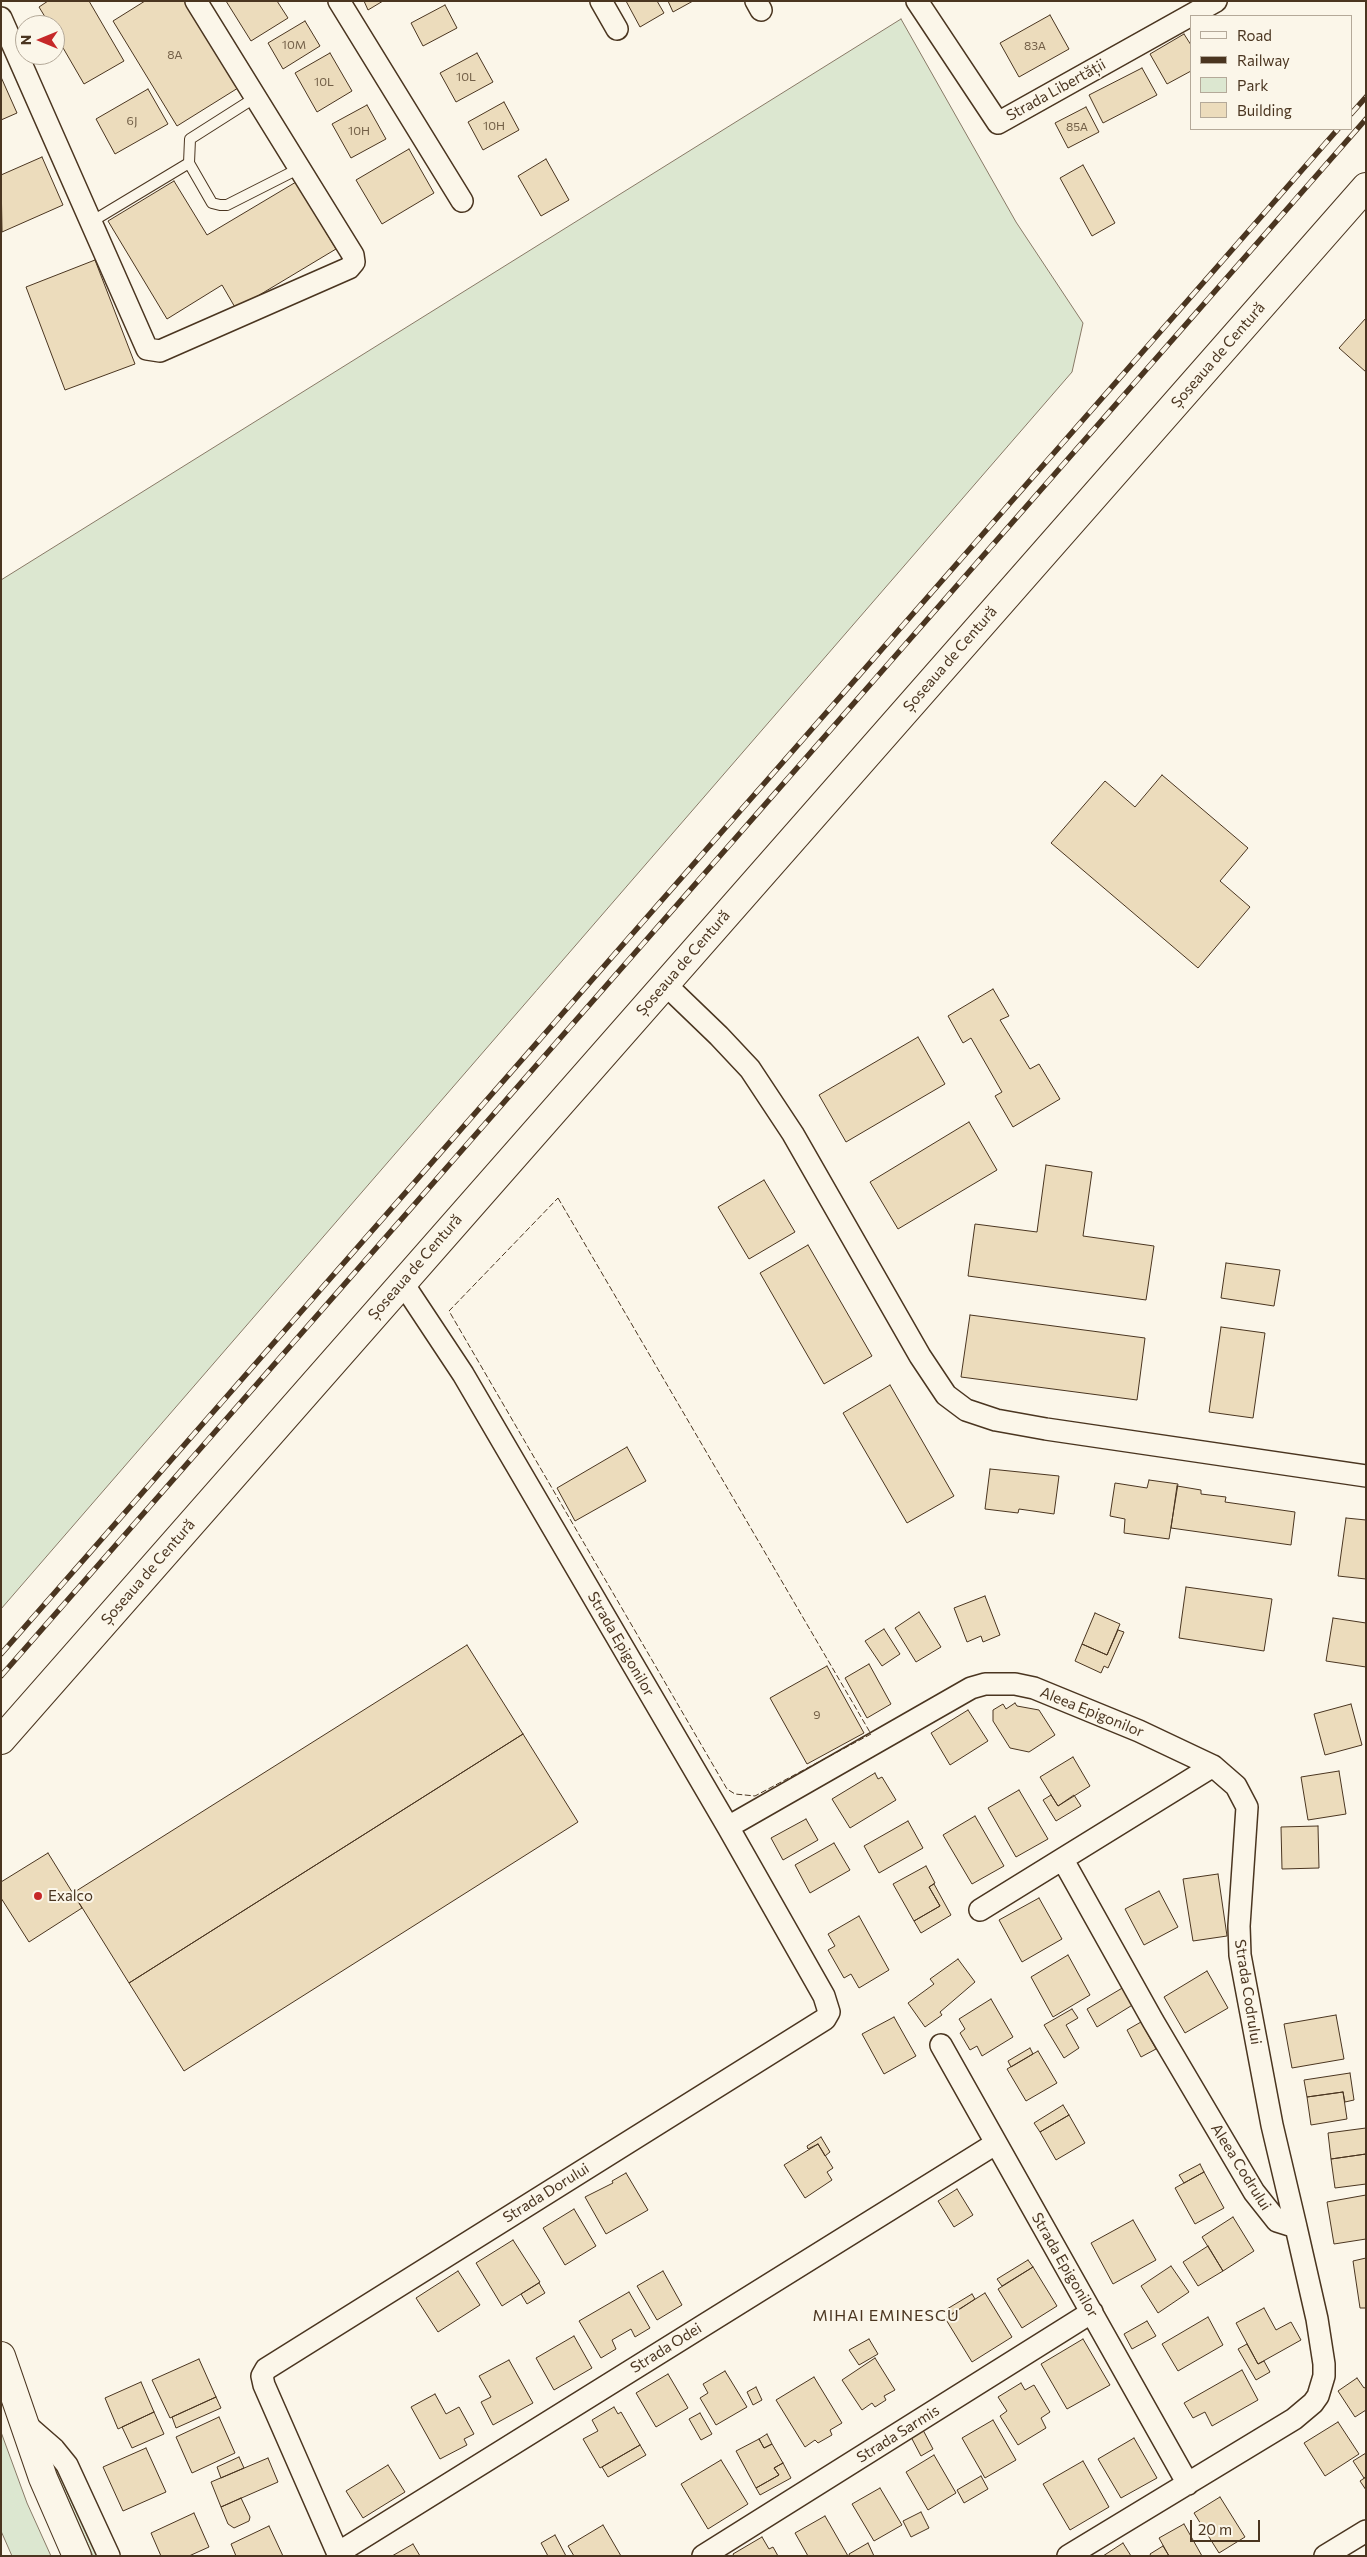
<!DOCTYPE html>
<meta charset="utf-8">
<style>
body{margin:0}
#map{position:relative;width:1367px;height:2557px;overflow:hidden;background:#fbf6e9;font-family:Commissioner,sans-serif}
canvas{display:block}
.frame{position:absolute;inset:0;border:2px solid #4a3520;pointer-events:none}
.legend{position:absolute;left:1190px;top:15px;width:162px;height:115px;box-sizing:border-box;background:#fbf6e9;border:1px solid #b4a999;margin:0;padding:6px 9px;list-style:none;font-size:15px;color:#4a3520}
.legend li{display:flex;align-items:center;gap:10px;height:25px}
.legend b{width:25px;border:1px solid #b4a999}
.north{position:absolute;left:15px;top:15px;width:50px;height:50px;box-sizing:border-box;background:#fbf6e9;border:1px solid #b4a999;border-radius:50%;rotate:270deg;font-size:14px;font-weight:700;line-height:20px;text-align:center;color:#4a3520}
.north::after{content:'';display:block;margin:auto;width:18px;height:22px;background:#c62828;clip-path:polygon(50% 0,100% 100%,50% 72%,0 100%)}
.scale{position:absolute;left:1190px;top:2520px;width:70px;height:22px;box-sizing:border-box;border:2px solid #4a3520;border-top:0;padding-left:6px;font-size:15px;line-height:18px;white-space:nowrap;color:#4a3520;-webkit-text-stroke:4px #fbf6e9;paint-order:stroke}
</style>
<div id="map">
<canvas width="1367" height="2557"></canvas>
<div class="frame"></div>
<ul class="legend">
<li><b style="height:6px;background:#fbf6e9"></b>Road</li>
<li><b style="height:6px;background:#4a3520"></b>Railway</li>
<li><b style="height:14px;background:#dce7d0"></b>Park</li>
<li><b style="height:14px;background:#ecdcbc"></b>Building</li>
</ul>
<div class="north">N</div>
<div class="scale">20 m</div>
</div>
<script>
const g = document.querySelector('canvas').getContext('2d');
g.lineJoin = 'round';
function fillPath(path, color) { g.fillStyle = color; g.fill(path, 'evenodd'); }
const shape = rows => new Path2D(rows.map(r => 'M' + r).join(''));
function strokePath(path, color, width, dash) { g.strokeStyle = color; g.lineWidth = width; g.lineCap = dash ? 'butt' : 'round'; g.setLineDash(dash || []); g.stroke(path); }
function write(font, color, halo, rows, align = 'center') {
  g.font = font + ' Commissioner,sans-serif'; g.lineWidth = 4; g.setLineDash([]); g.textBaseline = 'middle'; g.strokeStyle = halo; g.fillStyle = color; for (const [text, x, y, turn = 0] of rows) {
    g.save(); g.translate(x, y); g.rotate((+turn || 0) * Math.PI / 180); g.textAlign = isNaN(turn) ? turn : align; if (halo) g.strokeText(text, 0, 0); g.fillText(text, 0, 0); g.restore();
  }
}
const green = shape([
 [901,19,1016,222,1083,323,1072,372,1,1609,1,580,901,19],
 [1,2432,27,2503,51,2556,12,2556,1,2531,1,2432],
 [52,2457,100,2556,93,2556,50,2458,52,2457]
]);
fillPath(green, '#dce7d0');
strokePath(green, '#887966', 1);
const building = shape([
 [48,1,89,1,124,61,84,84,55,34,55,25,50,25,39,7,48,1],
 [145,1,185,1,238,88,177,126,113,21,145,1],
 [226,1,277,1,288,18,251,41,226,1],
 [364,1,383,1,368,10,364,1],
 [626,1,657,1,664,13,640,27,626,1],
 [668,1,693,1,673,12,668,1],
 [445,5,457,28,423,46,411,23,445,5],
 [1050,15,1069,49,1019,77,1000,43,1050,15],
 [305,21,320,46,283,69,268,43,305,21],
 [1184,34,1191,45,1191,71,1167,84,1150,54,1184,34],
 [330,53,352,91,317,112,295,73,330,53],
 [477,53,493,82,456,102,440,73,477,53],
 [1142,68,1157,95,1103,123,1089,95,1142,68],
 [1,77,17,113,1,120,1,77],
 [148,89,168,124,115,154,96,119,148,89],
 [504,102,519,130,483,150,468,122,504,102],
 [367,105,386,139,351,158,332,124,367,105],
 [1086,107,1099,132,1068,148,1055,123,1086,107],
 [409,149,434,193,382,224,356,180,409,149],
 [42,157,63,205,2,232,1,175,42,157],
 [546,159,569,200,541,216,518,176,546,159],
 [1083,165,1115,223,1092,236,1060,178,1083,165],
 [174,181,207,235,296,182,336,249,236,309,222,285,167,319,108,221,174,181],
 [95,260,135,364,65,390,26,287,95,260],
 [1366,318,1366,372,1339,348,1366,318],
 [1162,775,1248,848,1220,881,1250,907,1198,968,1051,843,1105,781,1135,807,1162,775],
 [993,989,1009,1016,1000,1020,1030,1069,1039,1064,1060,1099,1013,1127,995,1096,1002,1092,971,1038,963,1043,948,1016,993,989],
 [918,1037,945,1084,846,1142,819,1095,918,1037],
 [969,1122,997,1170,898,1229,870,1182,969,1122],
 [1046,1165,1092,1172,1083,1236,1154,1246,1146,1300,968,1276,975,1224,1037,1232,1046,1165],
 [764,1180,795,1232,749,1259,718,1207,764,1180],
 [808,1245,872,1356,824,1384,760,1273,808,1245],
 [1226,1263,1280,1270,1274,1306,1221,1298,1226,1263],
 [970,1315,1145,1338,1137,1400,961,1377,970,1315],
 [1221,1327,1265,1333,1253,1418,1209,1412,1221,1327],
 [890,1385,954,1496,907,1523,843,1413,890,1385],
 [627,1447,646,1481,575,1521,557,1488,627,1447],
 [990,1469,1059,1476,1054,1514,1019,1509,1018,1513,985,1509,990,1469],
 [1149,1480,1178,1484,1169,1539,1124,1533,1125,1519,1110,1516,1115,1483,1147,1488,1149,1480],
 [1177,1486,1201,1490,1201,1494,1226,1497,1225,1502,1295,1512,1291,1545,1171,1528,1177,1486],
 [1346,1518,1366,1520,1366,1579,1338,1576,1346,1518],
 [1186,1587,1272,1599,1264,1651,1179,1638,1186,1587],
 [985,1596,1000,1635,983,1642,981,1636,967,1642,954,1608,985,1596],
 [919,1612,941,1647,916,1662,895,1628,919,1612],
 [1095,1613,1120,1624,1107,1655,1082,1644,1095,1613],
 [1333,1618,1366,1623,1366,1667,1326,1661,1333,1618],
 [884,1629,900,1654,882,1666,865,1641,884,1629],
 [1118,1630,1124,1632,1108,1668,1104,1666,1101,1673,1075,1661,1082,1644,1107,1655,1118,1630],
 [467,1645,523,1734,129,1983,73,1893,467,1645],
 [869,1664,891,1704,867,1718,845,1678,869,1664],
 [827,1666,864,1733,807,1764,770,1698,827,1666],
 [1015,1703,1017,1706,1039,1710,1055,1735,1029,1752,1010,1748,993,1721,993,1710,1003,1704,1006,1709,1015,1703],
 [1351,1704,1362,1745,1325,1755,1314,1714,1351,1704],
 [968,1710,988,1741,950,1765,931,1733,968,1710],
 [523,1734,578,1822,184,2071,129,1983,523,1734],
 [1073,1757,1090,1786,1058,1806,1040,1777,1073,1757],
 [1339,1771,1346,1814,1308,1820,1301,1777,1339,1771],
 [875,1773,878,1779,882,1777,896,1800,850,1828,832,1799,875,1773],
 [1019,1790,1048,1839,1016,1857,988,1808,1019,1790],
 [1051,1795,1058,1806,1074,1795,1081,1806,1056,1821,1043,1800,1051,1795],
 [975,1816,1004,1866,972,1884,943,1835,975,1816],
 [806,1819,818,1840,783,1860,771,1838,806,1819],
 [908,1821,923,1848,879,1873,864,1846,908,1821],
 [1318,1826,1319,1868,1282,1869,1281,1827,1318,1826],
 [834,1843,850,1870,810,1893,795,1865,834,1843],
 [48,1853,82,1908,29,1942,1,1898,1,1882,48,1853],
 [926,1866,935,1883,929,1887,940,1906,914,1921,893,1884,926,1866],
 [1218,1874,1227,1936,1193,1941,1183,1879,1218,1874],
 [934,1884,951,1915,921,1933,914,1921,940,1906,929,1887,934,1884],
 [1159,1891,1178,1927,1144,1945,1125,1909,1159,1891],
 [1039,1898,1062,1939,1022,1962,999,1920,1039,1898],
 [859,1916,889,1970,859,1988,851,1974,844,1978,828,1950,835,1946,828,1934,859,1916],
 [1068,1955,1090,1995,1053,2017,1031,1977,1068,1955],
 [958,1959,975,1982,940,2012,942,2015,925,2027,908,2003,934,1984,930,1979,958,1959],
 [1207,1971,1228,2008,1185,2033,1164,1997,1207,1971],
 [1124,1987,1134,2004,1097,2027,1087,2009,1124,1987],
 [991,1999,1013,2037,982,2056,977,2046,970,2050,960,2033,965,2029,959,2019,991,1999],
 [1072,2009,1078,2018,1066,2025,1079,2048,1064,2058,1044,2025,1072,2009],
 [1336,2015,1344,2059,1292,2068,1284,2024,1336,2015],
 [894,2017,916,2056,884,2074,862,2034,894,2017],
 [1141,2022,1156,2049,1141,2057,1127,2030,1141,2022],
 [1030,2048,1033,2054,1011,2067,1008,2061,1030,2048],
 [1038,2051,1057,2083,1026,2101,1007,2069,1038,2051],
 [1350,2073,1354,2100,1345,2102,1343,2092,1307,2097,1304,2080,1350,2073],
 [1343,2092,1347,2119,1311,2125,1307,2097,1343,2092],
 [1063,2105,1069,2115,1040,2132,1034,2123,1063,2105],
 [1069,2115,1085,2143,1056,2160,1040,2132,1069,2115],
 [1366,2128,1366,2154,1331,2159,1328,2133,1366,2128],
 [821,2137,830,2152,825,2156,818,2144,808,2149,807,2146,821,2137],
 [818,2144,833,2168,827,2172,832,2180,805,2198,784,2165,818,2144],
 [1366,2154,1366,2184,1335,2188,1331,2159,1366,2154],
 [1200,2164,1204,2172,1184,2183,1179,2175,1200,2164],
 [1204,2172,1224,2208,1195,2224,1175,2188,1204,2172],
 [626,2173,648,2210,606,2234,585,2197,613,2183,612,2181,626,2173],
 [957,2189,973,2215,954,2227,938,2201,957,2189],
 [1366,2195,1366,2239,1334,2244,1327,2202,1366,2195],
 [574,2209,596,2246,565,2265,543,2228,574,2209],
 [1233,2217,1254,2251,1223,2271,1202,2237,1233,2217],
 [1133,2220,1156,2260,1113,2284,1091,2243,1133,2220],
 [513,2240,540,2282,502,2306,476,2263,513,2240],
 [1208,2246,1223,2271,1198,2286,1183,2262,1208,2246],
 [1366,2258,1366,2308,1360,2308,1353,2261,1366,2258],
 [1028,2260,1033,2267,1002,2286,997,2279,1028,2260],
 [1171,2266,1189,2292,1158,2313,1141,2286,1171,2266],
 [1033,2267,1057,2306,1022,2328,998,2289,1033,2267],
 [458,2271,480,2305,438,2332,416,2298,458,2271],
 [663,2271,682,2305,657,2320,637,2286,663,2271],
 [539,2283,545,2293,527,2304,521,2294,539,2283],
 [629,2292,650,2328,635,2337,631,2329,612,2340,616,2349,601,2358,579,2321,629,2292],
 [985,2293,1012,2337,972,2362,945,2318,985,2293],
 [972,2294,975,2299,951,2315,947,2309,972,2294],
 [1264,2308,1276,2330,1291,2322,1301,2340,1258,2364,1236,2323,1264,2308],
 [1208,2317,1223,2345,1178,2371,1162,2344,1208,2317],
 [1147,2321,1156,2336,1132,2349,1124,2334,1147,2321],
 [574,2336,592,2368,554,2390,536,2358,574,2336],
 [869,2339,878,2354,859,2365,849,2350,869,2339],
 [1083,2339,1110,2385,1067,2409,1041,2364,1083,2339],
 [1247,2344,1258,2364,1264,2361,1270,2372,1256,2380,1238,2349,1247,2344],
 [875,2358,895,2390,884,2396,886,2400,875,2407,872,2403,862,2410,842,2380,875,2358],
 [199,2359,216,2397,170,2418,152,2380,199,2359],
 [509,2360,533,2403,493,2425,481,2402,491,2397,479,2376,509,2360],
 [1242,2370,1258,2400,1212,2426,1205,2412,1193,2418,1184,2403,1242,2370],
 [725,2371,747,2407,716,2425,700,2398,708,2393,703,2384,725,2371],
 [668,2374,688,2408,656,2427,636,2393,668,2374],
 [814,2377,842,2423,830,2430,832,2435,818,2443,815,2440,805,2447,776,2400,814,2377],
 [1357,2378,1364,2388,1366,2387,1366,2410,1355,2417,1338,2391,1357,2378],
 [141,2382,154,2412,118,2429,105,2398,141,2382],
 [1021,2383,1025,2390,1034,2385,1050,2412,1041,2418,1046,2428,1018,2445,1000,2416,1007,2411,998,2397,1021,2383],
 [756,2387,762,2400,753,2405,747,2392,756,2387],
 [435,2394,446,2414,459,2407,474,2434,464,2439,467,2445,440,2459,411,2407,435,2394],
 [216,2397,221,2408,176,2428,172,2417,216,2397],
 [614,2407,618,2414,621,2412,640,2445,600,2468,583,2439,598,2431,592,2420,614,2407],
 [154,2412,164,2434,132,2448,122,2427,154,2412],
 [700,2413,712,2434,701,2440,689,2419,700,2413],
 [219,2417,235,2453,192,2473,176,2437,219,2417],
 [993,2420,1016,2460,985,2478,962,2438,993,2420],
 [1338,2422,1359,2454,1325,2476,1304,2443,1338,2422],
 [923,2430,933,2449,921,2456,911,2437,923,2430],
 [767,2434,772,2444,764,2448,759,2439,767,2434],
 [1134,2438,1157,2478,1121,2498,1098,2459,1134,2438],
 [759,2439,764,2448,772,2444,783,2463,774,2468,779,2475,756,2488,736,2451,759,2439],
 [640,2445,646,2455,608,2477,602,2467,640,2445],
 [146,2448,166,2492,123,2511,103,2467,146,2448],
 [1366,2453,1366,2477,1364,2478,1353,2461,1366,2453],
 [934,2455,956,2493,928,2510,906,2472,934,2455],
 [239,2457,244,2468,221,2478,217,2467,239,2457],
 [268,2458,278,2482,221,2507,211,2482,268,2458],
 [721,2460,748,2504,708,2529,681,2484,721,2460],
 [1083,2461,1109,2507,1070,2530,1043,2484,1083,2461],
 [783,2463,791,2478,760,2495,756,2488,779,2475,774,2468,783,2463],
 [388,2465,405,2492,363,2518,346,2491,388,2465],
 [981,2476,988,2489,964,2503,957,2490,981,2476],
 [1366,2477,1366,2490,1360,2481,1366,2477],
 [880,2488,902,2525,874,2541,852,2504,880,2488],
 [1220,2497,1245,2537,1219,2553,1194,2513,1220,2497],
 [241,2498,250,2517,249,2521,234,2528,228,2524,221,2507,241,2498],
 [921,2512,929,2528,911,2537,903,2521,921,2512],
 [194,2513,209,2547,189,2556,161,2556,151,2533,194,2513],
 [825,2516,848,2556,808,2556,795,2533,825,2516],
 [1184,2524,1202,2556,1169,2556,1159,2538,1184,2524],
 [603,2525,621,2556,574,2556,568,2546,603,2525],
 [269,2526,283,2556,236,2556,231,2544,269,2526],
 [555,2535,566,2556,548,2556,541,2543,555,2535],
 [762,2537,769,2549,773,2547,778,2556,734,2556,733,2554,762,2537],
 [868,2543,874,2556,850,2556,849,2554,868,2543],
 [1123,2543,1131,2556,1103,2556,1123,2543],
 [413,2544,420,2556,392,2556,413,2544],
 [1163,2546,1169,2556,1151,2556,1150,2554,1163,2546]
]);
fillPath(building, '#ecdcbc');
strokePath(building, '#4a3520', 1);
const lane = shape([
 [189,163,212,203,220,205,227,205,300,168],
 [91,222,189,163,190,139,256,97]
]);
const street = shape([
 [339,1,462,201],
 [601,1,617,29],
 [756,1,761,10],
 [917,1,998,123,1216,1],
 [1,18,147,349,160,351,349,268,354,262,353,255,196,1],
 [665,984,719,1036,750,1069,793,1134,920,1356,946,1395,966,1410,996,1420,1046,1429,1366,1476],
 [728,1827,971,1688,985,1684,1015,1684,1034,1688,1139,1731,1213,1766,1236,1786,1247,1807,1239,1926,1240,1955,1272,2125,1296,2227],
 [1063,1860,1153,2021,1254,2192,1277,2221,1296,2227,1317,2319,1324,2364,1324,2376,1318,2396,1313,2403,1294,2419,1068,2556],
 [980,1910,1213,1766],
 [941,2045,1188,2484],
 [23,2422,54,2449,67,2465,109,2556],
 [338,2553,995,2144],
 [339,2556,264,2385,262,2376,266,2369,825,2019,829,2012,824,1996,728,1827,463,1374,402,1282],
 [703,2556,1092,2312],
 [1325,2556,1366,2531]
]);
const primary = shape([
 [1,1740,1366,187]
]);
const highway = shape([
 [1,2356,43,2478,77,2556]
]);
strokePath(lane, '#4a3520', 12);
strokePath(street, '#4a3520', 24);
strokePath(primary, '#4a3520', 30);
strokePath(highway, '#4a3520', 30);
strokePath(lane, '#fbf6e9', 10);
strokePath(street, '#fbf6e9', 21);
strokePath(primary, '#fbf6e9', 28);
strokePath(highway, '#fbf6e9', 28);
const rail = shape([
 [1351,114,1366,97],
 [1,1654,1338,129],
 [1,1676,1366,119]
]);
strokePath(rail, '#4a3520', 5.5);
strokePath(rail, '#fbf6e9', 4, [11]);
strokePath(shape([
 [558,1198,871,1734,755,1796,735,1794,727,1789,449,1311,558,1198]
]), '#4a3520', 1, [6, 2.5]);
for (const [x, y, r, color] of [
 [38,1896,5,"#c62828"]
]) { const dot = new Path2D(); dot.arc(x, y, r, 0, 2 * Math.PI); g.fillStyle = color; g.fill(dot); strokePath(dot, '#fbf6e9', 2); }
write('12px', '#725f47', null, [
 ["10M",294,45],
 ["83A",1035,46],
 ["8A",175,55],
 ["10L",466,77],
 ["10L",324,82],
 ["6J",132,121],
 ["10H",494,126],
 ["85A",1077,127],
 ["10H",359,131],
 ["9",817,1715]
]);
write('15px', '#4a3520', '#fbf6e9', [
 ["Strada Libertății",1056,90,-29],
 ["Șoseaua de Centură",1218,355,-49],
 ["Șoseaua de Centură",950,659,-49],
 ["Șoseaua de Centură",683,963,-49],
 ["Șoseaua de Centură",415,1267,-49],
 ["Șoseaua de Centură",148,1572,-49],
 ["Strada Epigonilor",621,1644,60],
 ["Aleea Epigonilor",1092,1712,22],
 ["Strada Codrului",1248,1992,81],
 ["Aleea Codrului",1241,2167,58],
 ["Strada Dorului",546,2193,-32],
 ["Strada Epigonilor",1065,2265,60],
 ["Strada Odei",666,2348,-32],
 ["Strada Sarmis",898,2434,-32]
]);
write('15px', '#4a3520', '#fbf6e9', [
 ["Exalco",48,1896]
], 'left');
g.letterSpacing = '1px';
write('16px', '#4a3520', '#fbf6e9', [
 ["MIHAI EMINESCU",886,2316]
]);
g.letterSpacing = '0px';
</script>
